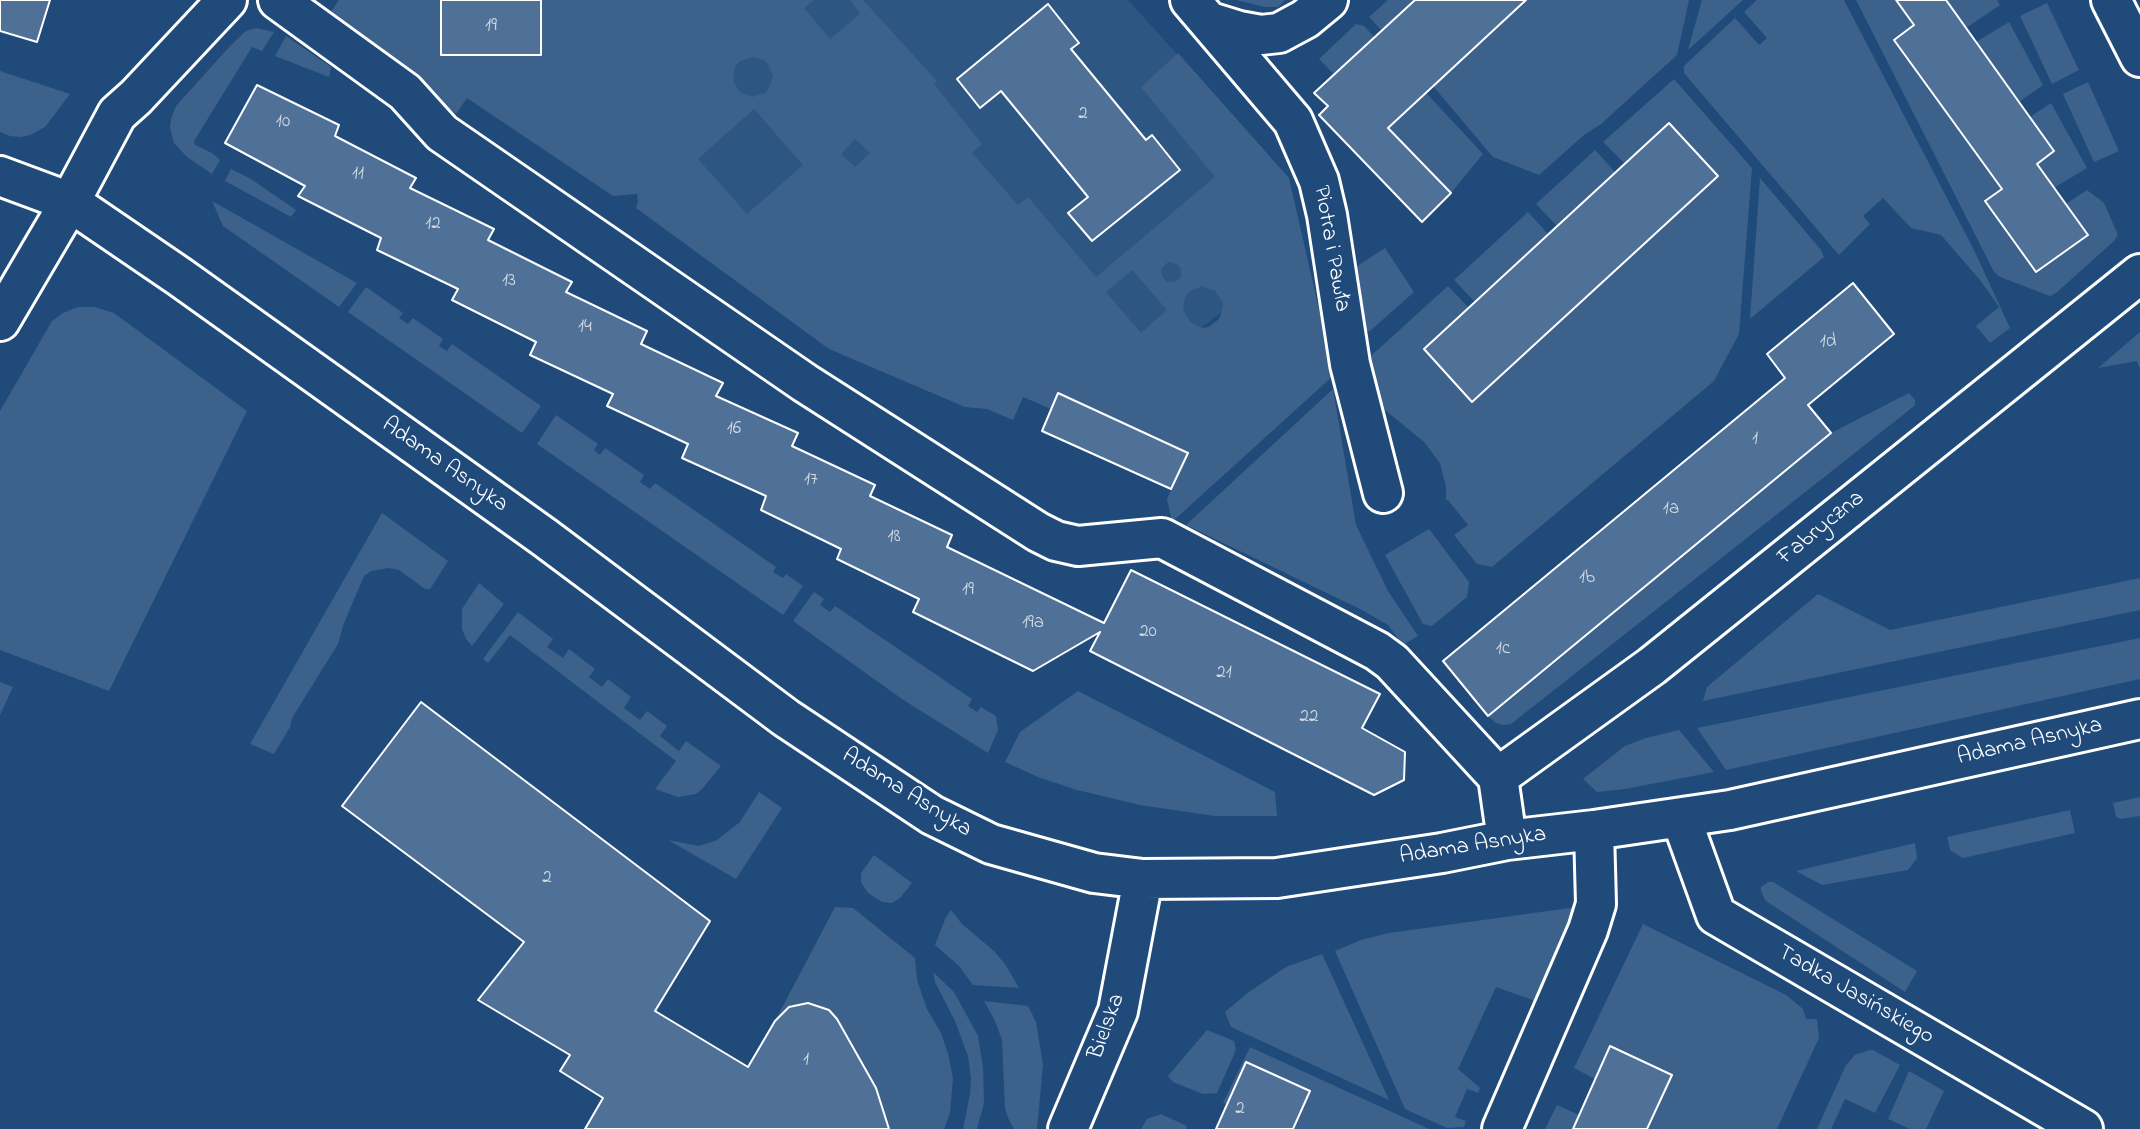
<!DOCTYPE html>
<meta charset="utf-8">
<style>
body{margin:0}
canvas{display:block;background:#1f4a7a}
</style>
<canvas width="2140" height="1129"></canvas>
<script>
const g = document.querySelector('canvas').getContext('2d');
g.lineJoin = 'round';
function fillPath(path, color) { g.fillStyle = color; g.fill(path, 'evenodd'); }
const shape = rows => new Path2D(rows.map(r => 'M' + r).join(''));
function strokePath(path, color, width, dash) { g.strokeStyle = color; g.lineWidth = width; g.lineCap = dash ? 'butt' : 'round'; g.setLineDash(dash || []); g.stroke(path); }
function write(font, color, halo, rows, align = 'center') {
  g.font = font + ' "Indie Flower",sans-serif'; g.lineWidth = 5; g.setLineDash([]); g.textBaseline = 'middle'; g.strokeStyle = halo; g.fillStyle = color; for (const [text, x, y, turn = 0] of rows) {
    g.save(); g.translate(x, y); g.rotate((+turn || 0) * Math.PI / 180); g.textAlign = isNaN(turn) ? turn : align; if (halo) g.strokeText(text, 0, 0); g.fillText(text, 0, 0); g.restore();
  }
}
fillPath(shape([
 [726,0,1128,0,1289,178,1268,276,1148,369,660,189]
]), '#2e5683');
fillPath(shape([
 [339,0,441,0,441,55,540,55,541,0,814,0,804,8,830,39,860,14,850,0,863,0,937,81,934,84,982,144,972,153,1018,205,1028,197,1096,277,1215,177,1141,87,1178,53,1289,178,1334,375,1172,522,1167,499,1187,453,1058,393,1051,409,1023,397,1013,420,987,409,965,407,829,349,636,208,638,202,637,194,613,196,467,98,456,114,324,22],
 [752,57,764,60,768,64,773,76,769,88,765,93,752,97,739,91,733,80,735,66,740,61],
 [754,109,803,165,747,214,698,159],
 [855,139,870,153,855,167,841,154],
 [1168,262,1177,264,1181,269,1181,276,1177,281,1167,282,1162,276,1161,269],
 [1132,270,1167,310,1141,333,1106,292],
 [1202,286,1215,291,1222,301,1223,307,1219,319,1209,327,1203,328,1190,322,1183,310,1185,297,1189,292],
 [1236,0,1285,0,1278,7,1265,7],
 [1388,0,1415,0,1382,31,1369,17],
 [1526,0,1689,0,1677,55,1601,124,1584,135,1539,175,1493,157,1433,86],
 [1702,0,1743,0,1688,50],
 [1757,0,1844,0,1974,250,2010,328,1990,343,1976,326,1999,307,1980,280,1941,235,1911,228,1883,198,1863,216,1870,224,1839,255,1684,73,1684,66,1735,18,1759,45,1767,38,1744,12],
 [1856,0,1896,0,1914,25,1894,40,2002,189,1985,201,2036,272,2087,235,2066,204,2087,190,2104,203,2118,235,2114,241,2056,293,2050,296,2000,277,1994,272],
 [1949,0,1997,0,2000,5,1966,28,1947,1],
 [2047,3,2079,70,2052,84,2020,16],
 [2009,22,2043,85,2019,102,1976,42],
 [1356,24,1364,26,1483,154,1451,193,1319,59],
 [256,28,274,32,262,51,252,47,194,141,195,145,212,153,220,160,212,174,187,157,174,143,170,127,171,119,176,106,231,45,246,31],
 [286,36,331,67,329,77,275,56],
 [0,71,70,94,45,127,30,135,21,137,10,136,0,132],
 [1674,79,1752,168,1739,334,1714,381,1492,567,1477,564,1454,535,1468,525,1448,500,1446,501,1446,487,1440,463,1424,442,1374,401,1361,365,1448,286,1468,307,1424,349,1473,401,1718,176,1669,123,1624,163,1603,142],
 [2088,82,2119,151,2094,162,2063,94],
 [2051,103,2087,168,2054,188,2037,163,2054,151,2030,117],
 [1595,150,1615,172,1557,226,1536,204],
 [231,169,251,179,296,210,291,217,225,181],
 [1760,178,1821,250,1824,257,1750,319],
 [212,201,357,283,339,307,223,226],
 [1528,212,1548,234,1474,301,1454,280],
 [1385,248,1414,292,1370,331,1354,330,1345,274],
 [366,287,403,313,399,318,408,324,413,318,443,339,439,346,447,351,452,344,541,406,522,433,348,312],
 [78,307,95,307,114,313,247,411,109,691,0,650,0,411,52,321,63,313],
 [2140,332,2140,369,2137,361,2098,368],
 [1333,389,1356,525,1388,591,1418,636,1403,645,1388,625,1362,610,1186,525],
 [1909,393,1915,400,1915,405,1908,411,1511,724,1503,725,1496,723,1488,716,1831,433],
 [556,415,598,444,594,450,600,455,605,448,644,475,640,482,650,489,655,483,776,567,773,572,783,578,786,574,803,586,783,615,537,444],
 [382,513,448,561,430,589,425,589,399,570,389,568,371,571,364,576,344,623,338,644,292,718,290,727,274,754,250,744],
 [1429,529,1469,582,1467,597,1432,626,1423,624,1385,555],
 [2140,578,2140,610,1703,701,1707,687,1818,594,1890,630],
 [479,583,504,604,472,646,466,639,462,629,462,609],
 [814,592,824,599,820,605,830,612,835,606,972,699,968,706,977,712,981,707,996,716,998,730,988,753,902,699,793,621],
 [518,612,553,639,547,647,563,658,569,649,595,669,589,677,602,687,608,679,631,697,624,708,640,720,647,711,667,726,660,736,679,751,686,741,721,766,702,789,696,794,678,797,655,789,676,761,510,635,488,663,483,659],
 [2140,638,2140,679,1726,770,1697,728],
 [0,682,13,687,0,715],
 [1078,691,1275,792,1277,816,1215,816,1140,805,1077,790,1038,777,1005,762,1020,732],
 [1679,730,1714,772,1625,789,1597,792,1583,779,1625,746,1646,738],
 [759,792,782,808,736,879,668,840,699,846,717,840,740,822],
 [2140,797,2140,816,2121,819,2116,817,2113,803],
 [2070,810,2075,833,1963,858,1950,850,1947,837],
 [1915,843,1917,858,1908,870,1822,885,1796,871],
 [874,855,912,883,900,898,892,903,882,902,868,893,861,882,861,873],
 [1768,882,1773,882,1917,971,1905,992,1769,903,1765,900,1761,891,1761,887],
 [835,907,853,908,915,958,917,980,927,1009,941,1033,948,1053,953,1078,950,1113,944,1129,883,1129,829,1010,808,1003,789,1007,775,1021],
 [1577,907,1549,1006,1496,987,1458,1069,1480,1088,1478,1093,1467,1089,1455,1117,1466,1121,1464,1127,1447,1128,1405,1109,1335,951,1361,940,1389,933],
 [951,910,962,924,994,951,1005,964,1019,988,973,985,959,966,935,945,946,917],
 [1643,924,1786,995,1803,1009,1806,1019,1817,1019,1819,1038,1777,1129,1647,1129,1672,1075,1611,1046,1595,1079,1574,1068],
 [1322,954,1389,1100,1231,1027,1225,1012,1249,992,1286,967],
 [933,972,954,992,978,1036,983,1067,984,1103,977,1129,963,1129,970,1094,971,1078,968,1056,955,1021,935,982],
 [984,1001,1028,1006,1036,1022,1043,1064,1037,1129,1014,1129,1009,1120,1005,1109,1002,1040,995,1021],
 [1207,1030,1234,1041,1236,1050,1217,1093,1203,1094,1173,1082,1168,1076],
 [1250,1047,1429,1129,1293,1129,1246,1062,1227,1104,1223,1103],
 [1869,1050,1873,1050,1900,1065,1875,1113,1845,1099,1831,1129,1817,1129,1846,1065,1855,1055],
 [1909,1071,1944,1091,1926,1129,1910,1129,1888,1119],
 [1557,1105,1579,1115,1572,1129,1545,1129],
 [1161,1114,1187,1126,1186,1129,1141,1129,1147,1119]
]), '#3c618b');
const building = shape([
 [0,0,50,0,37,42,0,31,0,0],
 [441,0,541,0,541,55,441,55,441,0],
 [1415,0,1526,0,1388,128,1451,193,1422,222,1319,115,1328,106,1314,93,1415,0],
 [1896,0,1946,0,2054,151,2037,164,2088,235,2036,272,1985,201,2002,189,1894,40,1914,25,1896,0],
 [1048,4,1079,43,1071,49,1146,140,1152,135,1180,170,1092,241,1068,213,1088,197,1001,91,980,108,957,79,1048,4],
 [257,85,339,125,335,136,416,178,410,188,494,229,488,240,572,282,566,292,647,331,641,344,723,383,716,396,798,433,792,446,875,485,870,496,952,535,947,547,1104,623,1131,570,1380,694,1362,728,1405,752,1404,780,1374,795,1090,651,1100,632,1033,671,913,612,919,599,837,559,841,549,761,510,766,496,682,458,688,444,607,406,613,394,530,355,536,342,452,300,458,289,377,250,381,238,298,196,305,186,225,143,257,85],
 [1669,123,1718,176,1472,402,1424,349,1669,123],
 [1853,283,1894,334,1808,405,1831,433,1488,716,1443,661,1785,378,1767,354,1853,283],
 [1058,393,1188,453,1171,489,1042,431,1058,393],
 [421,702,710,921,655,1011,748,1067,775,1021,789,1007,808,1003,829,1010,837,1019,876,1088,889,1129,585,1129,603,1098,560,1071,570,1055,478,1000,524,942,342,806,421,702],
 [1610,1046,1672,1075,1647,1129,1573,1129,1610,1046],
 [1246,1062,1310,1091,1293,1129,1216,1129,1246,1062]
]);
fillPath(building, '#507197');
strokePath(building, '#fff', 2);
const minor = shape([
 [278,0,405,92,442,133,805,383,1038,532,1056,541,1078,546,1162,538,1377,651,1392,662,1498,777,1507,840],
 [1190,0,1293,121,1319,181,1327,215,1350,364,1383,493],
 [2111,0,2140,57],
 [1210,22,1239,31,1261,35,1279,33,1305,19,1328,0],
 [0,176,70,202,180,277,544,537,786,718,932,815,991,844,1094,873,1143,879,1277,878,1442,853,1507,840,1594,830,1730,810,2140,719],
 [0,321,70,202,117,114,136,97,227,0],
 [1498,777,1652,666,2140,274],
 [1681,818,1716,915,2083,1129],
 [1068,1129,1118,1011,1143,879],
 [1502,1129,1588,930,1596,904,1594,830]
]);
strokePath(minor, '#fff', 44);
strokePath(minor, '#1f4a7a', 38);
write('19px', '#d3dce5', null, [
 ["19",491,27],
 ["2",1083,115],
 ["10",283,123],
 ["11",358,175],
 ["12",433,225],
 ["13",509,282],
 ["14",585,328],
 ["1d",1828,343],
 ["16",734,430],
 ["1",1755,440],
 ["17",811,481],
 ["1a",1671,510],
 ["18",894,538],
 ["1b",1587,579],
 ["19",968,591],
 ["19a",1033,624],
 ["20",1148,633],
 ["1c",1503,650],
 ["21",1224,674],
 ["22",1309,718],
 ["2",547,879],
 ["1",806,1061],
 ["2",1240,1110]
]);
write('23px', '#fff', '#1f4a7a', [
 ["Piotra i Pawła",1330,249,80],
 ["Adama Asnyka",444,466,35],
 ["Fabryczna",1822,529,-39],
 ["Adama Asnyka",2030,743,-13],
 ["Adama Asnyka",906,794,32],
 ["Adama Asnyka",1473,847,-9],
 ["Tadka Jasińskiego",1855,996,30],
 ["Bielska",1108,1027,-70]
]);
</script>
